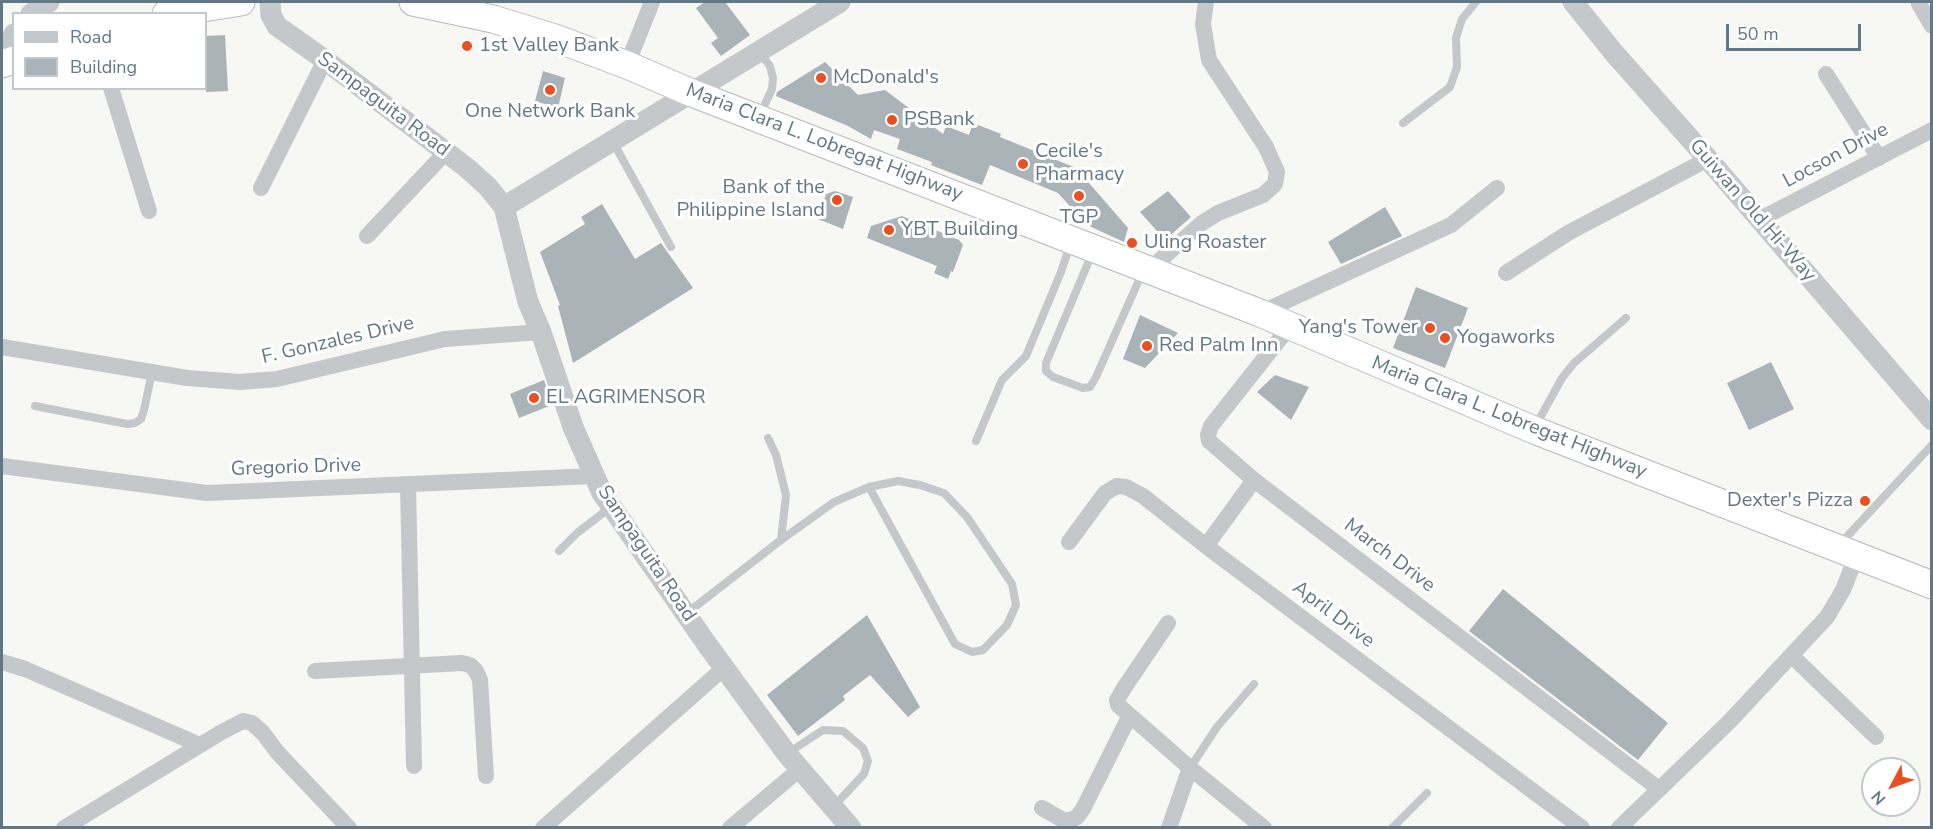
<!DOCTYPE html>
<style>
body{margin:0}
#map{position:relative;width:1933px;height:829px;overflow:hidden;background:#f7f7f3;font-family:"Nunito Sans",sans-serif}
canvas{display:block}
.frame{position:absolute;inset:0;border:3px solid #647785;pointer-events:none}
.legend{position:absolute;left:12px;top:12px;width:195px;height:78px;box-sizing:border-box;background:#fff;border:2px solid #c1c9ce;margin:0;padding:8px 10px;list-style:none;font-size:18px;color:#647785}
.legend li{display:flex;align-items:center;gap:12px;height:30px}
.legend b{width:30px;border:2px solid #c1c9ce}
.north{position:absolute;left:1861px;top:757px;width:60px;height:60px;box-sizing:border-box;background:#fff;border:2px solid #c1c9ce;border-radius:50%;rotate:229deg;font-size:16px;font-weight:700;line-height:24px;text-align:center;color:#647785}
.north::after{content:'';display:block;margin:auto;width:21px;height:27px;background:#e84f21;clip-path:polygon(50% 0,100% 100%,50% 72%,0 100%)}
.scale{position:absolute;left:1726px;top:24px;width:135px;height:27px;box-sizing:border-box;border:3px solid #647785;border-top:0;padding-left:8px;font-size:18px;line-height:21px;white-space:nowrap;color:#647785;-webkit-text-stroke:4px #fff;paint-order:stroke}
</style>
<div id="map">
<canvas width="1933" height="829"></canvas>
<div class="frame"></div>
<ul class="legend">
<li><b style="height:8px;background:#c4c8cb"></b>Road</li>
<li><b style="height:16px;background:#aab3b8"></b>Building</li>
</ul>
<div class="north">N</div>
<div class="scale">50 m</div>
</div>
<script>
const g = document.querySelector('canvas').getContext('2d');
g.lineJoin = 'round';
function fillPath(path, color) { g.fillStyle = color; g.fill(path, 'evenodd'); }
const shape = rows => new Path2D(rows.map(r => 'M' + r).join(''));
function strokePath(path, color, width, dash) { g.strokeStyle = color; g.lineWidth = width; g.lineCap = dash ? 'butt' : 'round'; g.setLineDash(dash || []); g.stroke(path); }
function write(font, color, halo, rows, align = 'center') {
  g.font = font + ' "Nunito Sans",sans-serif'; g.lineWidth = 6; g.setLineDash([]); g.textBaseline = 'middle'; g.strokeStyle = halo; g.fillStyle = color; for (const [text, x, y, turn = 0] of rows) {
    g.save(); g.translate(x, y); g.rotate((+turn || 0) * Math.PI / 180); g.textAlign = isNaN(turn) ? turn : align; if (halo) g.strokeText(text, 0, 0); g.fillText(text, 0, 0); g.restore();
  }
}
fillPath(shape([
 [705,2,725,2,750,35,721,56,711,43,718,38,696,8],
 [225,35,228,91,206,92,206,36],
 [825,62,858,95,885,90,943,134,946,126,969,135,973,123,1001,134,1000,137,1076,168,1128,228,1124,242,1087,225,1058,193,990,165,982,185,931,165,932,162,897,149,900,139,874,130,871,139,848,126,776,96,777,92],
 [543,71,565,78,558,108,535,101],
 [835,191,853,197,843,229,818,219,826,194],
 [1168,191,1191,217,1165,240,1140,212],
 [602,204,635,259,661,243,693,288,573,363,558,306,560,305,540,252,585,224,581,217],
 [1385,207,1402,236,1341,264,1328,242],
 [902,216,959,240,963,245,953,272,951,271,948,279,934,273,937,266,867,238,871,226],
 [1416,287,1468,308,1445,368,1393,348],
 [1140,315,1178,333,1145,368,1123,359],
 [1771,362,1794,409,1749,430,1727,383],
 [1275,375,1309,387,1291,420,1257,392],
 [544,380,552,405,519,418,510,394],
 [1503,589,1668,723,1638,760,1469,631],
 [867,615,920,707,908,717,870,675,843,696,845,700,798,736,767,695]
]), '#aab3b8');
const trunk = shape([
 [413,2,493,19,555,38,627,65,692,93,1260,313,1534,430,1932,585],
 [166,14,241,2],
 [2,64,14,60]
]);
strokePath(trunk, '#b6babd', 29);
strokePath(shape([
 [758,51,770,66,773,78,772,89,760,115],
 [1403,123,1450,87,1457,67,1456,38,1462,19,1476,2],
 [613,142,671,247],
 [1093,251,1046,363,1046,371,1053,377,1083,388,1090,387,1096,377,1143,271],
 [35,406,127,424,135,423,141,419,144,410,152,372],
 [1535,427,1562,378,1574,363,1626,318],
 [768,438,776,455,786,495,781,540],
 [976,441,1002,380,1026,356,1061,272,1071,242],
 [1840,544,1932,445],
 [559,551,577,533,611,507],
 [687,613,781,540,834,502,869,487,898,481,920,485,944,493,967,517,1012,584,1016,605,1007,625,983,650,972,652,955,644,869,487],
 [788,753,823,730,843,731,863,748,868,761,864,774,833,807],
 [1190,768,1217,727,1254,684],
 [1392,828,1427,793]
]), '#c4c8cb', 8);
strokePath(shape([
 [1919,4,1932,26],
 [627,65,652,2],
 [1826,74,1879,158],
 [111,88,149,211],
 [261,188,325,60],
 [1760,219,1932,130],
 [367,236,446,152],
 [1150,269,1202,223,1218,213,1263,195,1275,184,1277,172,1266,147,1209,60,1203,24,1206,2],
 [1506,273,1568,233,1708,159],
 [1260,313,1451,225,1497,188],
 [1290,326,1211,426,1208,435,1209,441,1254,480,1659,789],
 [2,347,187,378,240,382,277,379,445,339,541,332],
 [2,466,207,493,594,476],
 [408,485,414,766],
 [1069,542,1105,493,1117,486,1126,487,1143,496,1206,546,1582,828],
 [1206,546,1254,480],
 [1168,623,1124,688,1117,700,1118,705,1190,768,1264,828],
 [1792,656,1876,737],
 [2,662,25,669,200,745],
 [315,671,462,663,470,665,476,671,480,680,486,776],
 [1042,808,1063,820,1071,820,1077,817,1083,809,1129,717],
 [64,828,220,733,243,721,252,723,263,733,278,753,349,828],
 [543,828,724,668],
 [730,828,800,769],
 [1169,828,1190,768],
 [1619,828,1729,722,1827,617,1843,590,1856,557]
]), '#c4c8cb', 16);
strokePath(shape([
 [270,2,271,15,277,26,325,60,467,168,488,187,504,207,528,302,541,332,573,427,602,493,706,643,787,754,851,828],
 [1573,2,1614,53,1708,159,1932,420],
 [31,14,49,2],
 [14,34,11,40,14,48],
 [504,207,840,2]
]), '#c4c8cb', 21);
strokePath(trunk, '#fff', 27);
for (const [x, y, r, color] of [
 [467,46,6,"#e84f21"],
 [821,78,6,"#e84f21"],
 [550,90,6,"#e84f21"],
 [892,120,6,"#e84f21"],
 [1023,164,6,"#e84f21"],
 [1079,196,6,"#e84f21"],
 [837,200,6,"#e84f21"],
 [889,230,6,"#e84f21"],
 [1132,243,6,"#e84f21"],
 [1430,328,6,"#e84f21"],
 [1445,338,6,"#e84f21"],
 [1147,346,6,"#e84f21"],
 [534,398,6,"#e84f21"],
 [1865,501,6,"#e84f21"]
]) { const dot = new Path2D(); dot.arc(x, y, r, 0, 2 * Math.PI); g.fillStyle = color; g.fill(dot); strokePath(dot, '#fff', 2); }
write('20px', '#647785', '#fff', [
 ["1st Valley Bank",479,46],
 ["McDonald's",833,78],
 ["One Network Bank",550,112,"center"],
 ["PSBank",904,120],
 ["Cecile's",1035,152],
 ["Pharmacy",1035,175],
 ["Bank of the",825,188,"right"],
 ["Philippine Island",825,211,"right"],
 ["TGP",1079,218,"center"],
 ["YBT Building",901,230],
 ["Uling Roaster",1144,243],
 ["Yang's Tower",1418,328,"right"],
 ["Yogaworks",1457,338],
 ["Red Palm Inn",1159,346],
 ["EL AGRIMENSOR",546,398],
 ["Dexter's Pizza",1853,501,"right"]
], 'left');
write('20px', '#647785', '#fff', [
 ["Sampaguita Road",383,105,37],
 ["Maria Clara L. Lobregat Highway",824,143,21],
 ["Locson Drive",1836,156,-28],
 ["Guiwan Old Hi-Way",1752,211,49],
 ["F. Gonzales Drive",338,341,-13],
 ["Maria Clara L. Lobregat Highway",1509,418,22],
 ["Gregorio Drive",296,468,-2],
 ["Sampaguita Road",646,554,56],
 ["March Drive",1389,556,37],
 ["April Drive",1333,615,37]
]);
</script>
